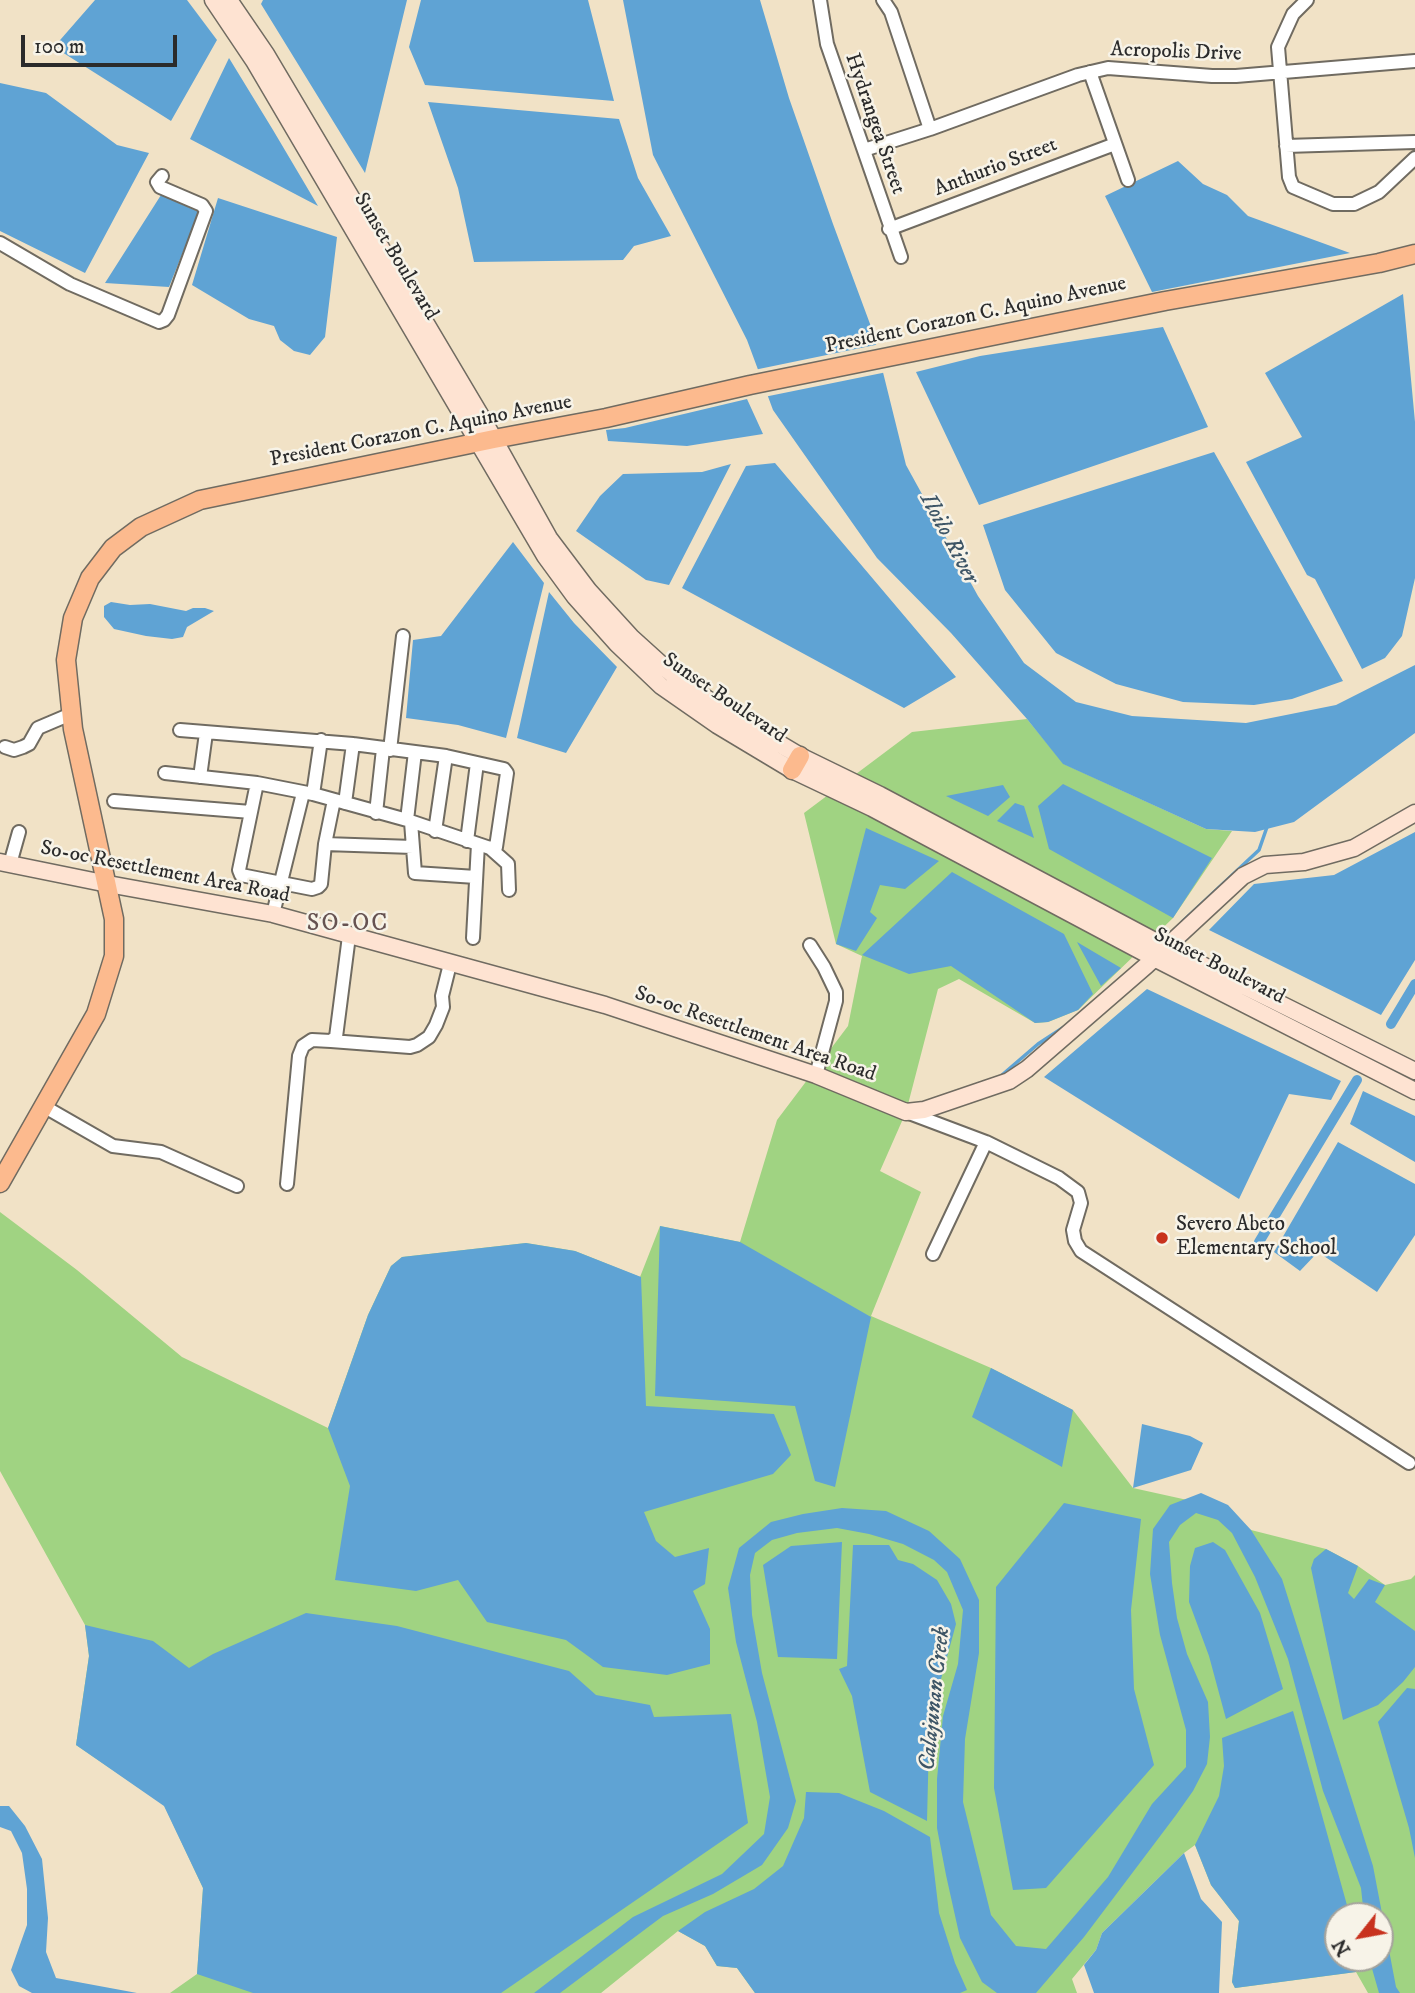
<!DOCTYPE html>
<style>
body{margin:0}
#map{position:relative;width:1415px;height:1993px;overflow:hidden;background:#f1e2c6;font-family:"IM FELL DW Pica",serif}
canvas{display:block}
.north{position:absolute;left:1324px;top:1902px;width:70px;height:70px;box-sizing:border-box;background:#f7f3e8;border:2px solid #a5a39c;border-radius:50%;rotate:239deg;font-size:19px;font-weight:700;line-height:28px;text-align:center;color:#2b2b2b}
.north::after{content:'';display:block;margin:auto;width:24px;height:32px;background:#c8321e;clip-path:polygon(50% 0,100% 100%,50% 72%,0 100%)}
.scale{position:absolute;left:21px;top:35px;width:156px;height:32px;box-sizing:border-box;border:4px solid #2b2b2b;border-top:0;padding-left:9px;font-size:21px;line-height:24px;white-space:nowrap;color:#2b2b2b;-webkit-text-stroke:5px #f7f3e8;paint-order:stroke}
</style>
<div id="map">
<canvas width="1415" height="1993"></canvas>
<div class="north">N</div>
<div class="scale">100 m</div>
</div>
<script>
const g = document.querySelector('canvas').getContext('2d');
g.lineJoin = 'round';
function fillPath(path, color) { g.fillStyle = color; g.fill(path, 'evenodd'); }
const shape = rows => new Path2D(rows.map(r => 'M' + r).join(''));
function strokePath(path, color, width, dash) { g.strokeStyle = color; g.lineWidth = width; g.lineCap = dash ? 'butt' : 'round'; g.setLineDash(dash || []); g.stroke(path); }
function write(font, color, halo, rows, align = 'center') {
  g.font = font + ' "IM FELL DW Pica",serif'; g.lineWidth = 5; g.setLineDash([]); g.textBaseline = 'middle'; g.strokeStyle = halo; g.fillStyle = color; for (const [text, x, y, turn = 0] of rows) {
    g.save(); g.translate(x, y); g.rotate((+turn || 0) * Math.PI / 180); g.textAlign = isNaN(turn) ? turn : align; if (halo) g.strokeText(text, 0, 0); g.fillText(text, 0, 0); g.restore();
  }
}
fillPath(shape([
 [1027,719,1064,764,1206,829,1232,831,1173,918,1078,1010,1048,1022,1035,1023,959,979,938,989,906,1112,880,1171,921,1192,871,1316,991,1368,1073,1410,1133,1488,1201,1503,1251,1530,1326,1549,1358,1566,1385,1585,1411,1579,1415,1575,1415,1993,1368,1993,1356,1972,1235,1988,1232,1982,1239,1921,1211,1885,1195,1845,1184,1853,1102,1933,1096,1950,1072,1979,1077,1993,755,1993,737,1968,717,1966,705,1946,678,1931,601,1993,170,1993,197,1974,203,1888,164,1805,76,1745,89,1656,85,1625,0,1471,0,1212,77,1270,182,1357,328,1428,368,1315,391,1266,402,1257,526,1243,575,1251,640,1277,660,1226,740,1242,777,1120,848,1026,862,956,836,944,804,813,912,732],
 [1338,1916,1380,1916,1380,1958,1338,1958]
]), '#a0d382');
fillPath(shape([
 [95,0,187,0,217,40,171,121,54,47],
 [263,0,407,0,365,173,261,4],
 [421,0,588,0,614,101,425,85,409,47],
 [623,0,760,0,789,98,833,224,873,332,906,465,978,596,1024,663,1076,702,1132,716,1246,723,1336,705,1415,665,1415,733,1294,822,1255,832,1206,829,1063,764,1027,719,951,633,877,558,773,410,747,340,653,155],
 [229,58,273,130,318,206,190,139],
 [0,83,46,93,117,145,149,153,85,273,0,231],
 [428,102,619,119,638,178,671,236,634,246,623,260,474,262,458,188],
 [1178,161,1203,184,1227,195,1248,216,1350,253,1152,292,1105,196],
 [161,195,199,212,169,287,105,283],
 [218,198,337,237,325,337,310,355,294,351,280,340,274,326,249,319,192,285],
 [1403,294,1415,422,1415,578,1402,636,1385,658,1362,669,1315,579,1307,575,1246,462,1302,437,1265,373],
 [1163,327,1208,427,979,505,916,372,980,356],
 [747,399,763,434,687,446,608,441,606,430,625,428],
 [1214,452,1343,681,1292,699,1254,705,1183,702,1116,684,1056,653,1005,590,983,525],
 [775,463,956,677,904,708,682,588,746,466],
 [731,464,669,585,646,580,576,531,600,496,623,474,702,472],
 [513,542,544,583,506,738,458,725,406,718,413,640,441,636],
 [549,592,574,623,617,667,566,753,517,738],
 [111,602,130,605,150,604,186,611,193,608,205,608,214,611,187,627,183,637,172,639,146,636,114,629,104,617,104,606],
 [1063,784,1212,858,1173,918,1049,849,1038,806],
 [1003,785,1010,797,988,816,946,796],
 [1015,803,1024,806,1034,838,997,821],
 [866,828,939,861,905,889,880,885,870,912,877,918,856,951,836,944],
 [1415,832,1415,960,1381,1015,1209,930,1254,884,1334,875],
 [952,872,1064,934,1093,994,1078,1010,1048,1022,1035,1023,951,966,909,974,862,955],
 [1077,942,1121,968,1101,986],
 [1147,989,1341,1081,1331,1100,1289,1094,1239,1199,1044,1077],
 [1363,1091,1415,1116,1415,1162,1350,1124],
 [1338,1142,1415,1184,1415,1235,1377,1292,1318,1252,1300,1271,1274,1252],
 [660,1226,740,1242,871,1317,835,1487,815,1481,795,1406,655,1396],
 [526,1243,575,1251,641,1277,646,1406,774,1414,791,1455,773,1474,644,1512,656,1541,675,1557,709,1548,705,1584,693,1591,710,1629,710,1664,667,1675,603,1667,566,1640,487,1622,458,1580,416,1591,335,1580,350,1486,328,1428,368,1315,391,1266,402,1257],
 [991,1368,1073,1410,1062,1467,972,1417],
 [1142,1424,1190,1436,1203,1443,1191,1470,1133,1488],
 [1201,1493,1228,1505,1251,1530,1282,1579,1373,1866,1396,1987,1400,1993,1379,1993,1369,1958,1380,1958,1380,1916,1364,1916,1361,1888,1323,1791,1288,1659,1255,1577,1232,1533,1218,1520,1196,1513,1180,1525,1169,1542,1172,1583,1177,1618,1187,1654,1208,1702,1210,1737,1207,1764,1193,1791,1176,1815,1084,1937,1036,1993,997,1993,982,1982,960,1938,946,1875,937,1828,937,1779,943,1716,958,1664,963,1610,947,1572,934,1560,903,1544,869,1534,837,1528,797,1533,772,1540,755,1553,750,1575,752,1615,762,1673,796,1801,788,1828,762,1865,713,1894,663,1916,560,1993,534,1993,633,1917,722,1874,764,1834,770,1797,757,1722,736,1642,728,1588,739,1548,771,1522,803,1514,842,1508,886,1511,929,1531,960,1559,979,1600,979,1653,965,1739,963,1802,991,1915,1016,1946,1046,1949,1108,1877,1152,1804,1186,1767,1186,1730,1160,1635,1150,1574,1153,1529,1170,1505],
 [1064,1503,1141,1519,1131,1610,1134,1689,1154,1765,1046,1888,1013,1890,994,1788,996,1587],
 [842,1542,837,1659,778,1657,763,1565,791,1546],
 [1213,1542,1225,1550,1260,1613,1283,1689,1226,1719,1209,1656,1189,1602,1190,1566,1195,1548],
 [853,1545,889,1545,898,1560,913,1564,937,1580,951,1604,956,1624,935,1701,929,1740,927,1821,870,1792,852,1696,839,1669,847,1666],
 [1326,1549,1358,1566,1348,1593,1354,1599,1369,1579,1385,1585,1375,1602,1415,1631,1415,1667,1403,1682,1378,1705,1343,1720,1311,1568,1314,1559],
 [306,1613,397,1626,569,1671,596,1695,650,1705,654,1717,731,1714,748,1823,501,1993,253,1993,197,1974,203,1888,164,1806,76,1745,89,1656,85,1625,153,1641,189,1668,213,1654],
 [1407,1688,1415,1689,1415,1858,1409,1828,1378,1722],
 [1293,1711,1350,1916,1338,1916,1338,1958,1356,1958,1356,1972,1235,1988,1232,1982,1239,1921,1211,1885,1195,1845,1219,1796,1224,1766,1222,1738],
 [806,1792,839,1793,884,1811,930,1837,939,1913,955,1963,967,1990,960,1993,755,1993,737,1968,717,1966,705,1946,678,1931,705,1912,754,1889,783,1866,804,1818],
 [0,1806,9,1806,25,1826,42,1859,48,1918,46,1952,56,1978,137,1993,32,1993,19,1986,11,1970,27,1925,27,1889,22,1853,11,1831,0,1827],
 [1184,1853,1201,1899,1222,1922,1219,1993,1094,1993,1084,1965,1096,1950,1102,1933]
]), '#5fa3d4');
fillPath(shape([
 [880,344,887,372,764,397,754,370]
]), '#f1e2c6');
strokePath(shape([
 [1182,922,1259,850,1267,827],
 [1002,1075,1038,1044,1064,1027]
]), '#5fa3d4', 3.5);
strokePath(shape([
 [1391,1024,1415,984],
 [1259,1242,1357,1080]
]), '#5fa3d4', 10);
const street = shape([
 [820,0,827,44,901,257],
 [883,0,891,12,930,129],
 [1307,0,1293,14,1278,47,1289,177,1293,187,1333,204,1354,204,1379,192,1415,158],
 [1090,72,1128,180],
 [1286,146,1415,142],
 [864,150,930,129,1078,75,1108,68,1212,76,1236,76,1415,61],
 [889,229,1115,144],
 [0,243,70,284,159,322,164,320,168,315,206,211,202,205,160,187,157,182,162,176],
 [5,747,14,750,23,747,29,744,38,728,71,714],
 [390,750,403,636],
 [165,773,257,783,313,794,407,820,490,848,496,847,507,773,504,769,446,756,353,744,180,730],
 [200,777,206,733],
 [257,783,239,870,241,875,312,889,318,887,321,884,325,844,334,800],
 [313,794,321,740],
 [114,801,251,812],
 [345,803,353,744],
 [376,813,383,749],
 [407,820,415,752],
 [411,822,415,873,476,877],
 [435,831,446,756],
 [467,841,477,763],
 [325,844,413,847],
 [490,848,508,864,509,890],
 [10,864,19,832],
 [273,914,303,793],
 [473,938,478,844],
 [810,945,824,967,836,992,836,1001,816,1075],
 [331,1041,410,1047,417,1045,429,1037,436,1025,443,1007,442,996,450,964],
 [45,1107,113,1146,161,1152,237,1186],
 [909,1113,986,1142,1059,1178,1078,1192,1081,1203,1073,1230,1075,1241,1081,1251,1409,1463],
 [287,1184,299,1056,303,1046,312,1040,331,1041,336,1037,349,936],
 [933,1254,986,1142]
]);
const secondary = shape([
 [213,0,254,61,545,556,575,597,617,644,661,686,717,725,792,770,872,808,1154,958,1415,1091],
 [229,0,266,54,481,416,549,538,589,591,631,637,673,675,726,712,800,756,880,795,1166,947,1415,1071],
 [0,862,108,884,273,914,605,1005,816,1075,906,1112,924,1110,1009,1081,1027,1069,1147,965,1243,876,1265,865,1304,862,1354,848,1415,813]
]);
const primary = shape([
 [792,770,800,756],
 [0,1183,96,1014,114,956,114,919,73,729,66,660,73,618,90,578,113,548,141,527,200,500,494,439,606,418,750,385,1165,301,1379,263,1415,254]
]);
strokePath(street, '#706b61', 16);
strokePath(secondary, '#706b61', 19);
strokePath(primary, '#706b61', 21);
strokePath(street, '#fff', 12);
strokePath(secondary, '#fee3d2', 16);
strokePath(primary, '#fcba8e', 18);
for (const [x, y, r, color] of [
 [1162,1238,7,"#c8321e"]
]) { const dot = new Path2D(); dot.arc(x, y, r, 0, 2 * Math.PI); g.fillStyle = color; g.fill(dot); strokePath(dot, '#f7f3e8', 2.5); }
write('21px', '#2b2b2b', '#f7f3e8', [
 ["Acropolis Drive",1176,53,2],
 ["Hydrangea Street",874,124,71],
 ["Anthurio Street",996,168,-21],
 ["Sunset Boulevard",395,257,59],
 ["President Corazon C. Aquino Avenue",976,316,-12],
 ["President Corazon C. Aquino Avenue",421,432,-11],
 ["Sunset Boulevard",724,699,34],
 ["So-oc Resettlement Area Road",165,873,11],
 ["Sunset Boulevard",1219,967,27],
 ["So-oc Resettlement Area Road",755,1035,19]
]);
write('21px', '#2b2b2b', '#f7f3e8', [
 ["Severo Abeto",1176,1226],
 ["Elementary School",1176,1250]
], 'left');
write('italic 23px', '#3d5566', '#f7f3e8', [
 ["Iloilo River",948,539,62],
 ["Calajunan Creek",936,1699,-84]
]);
g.letterSpacing = '2px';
write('24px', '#665251', '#f7f3e8', [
 ["SO-OC",348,925]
]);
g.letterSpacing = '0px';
</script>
